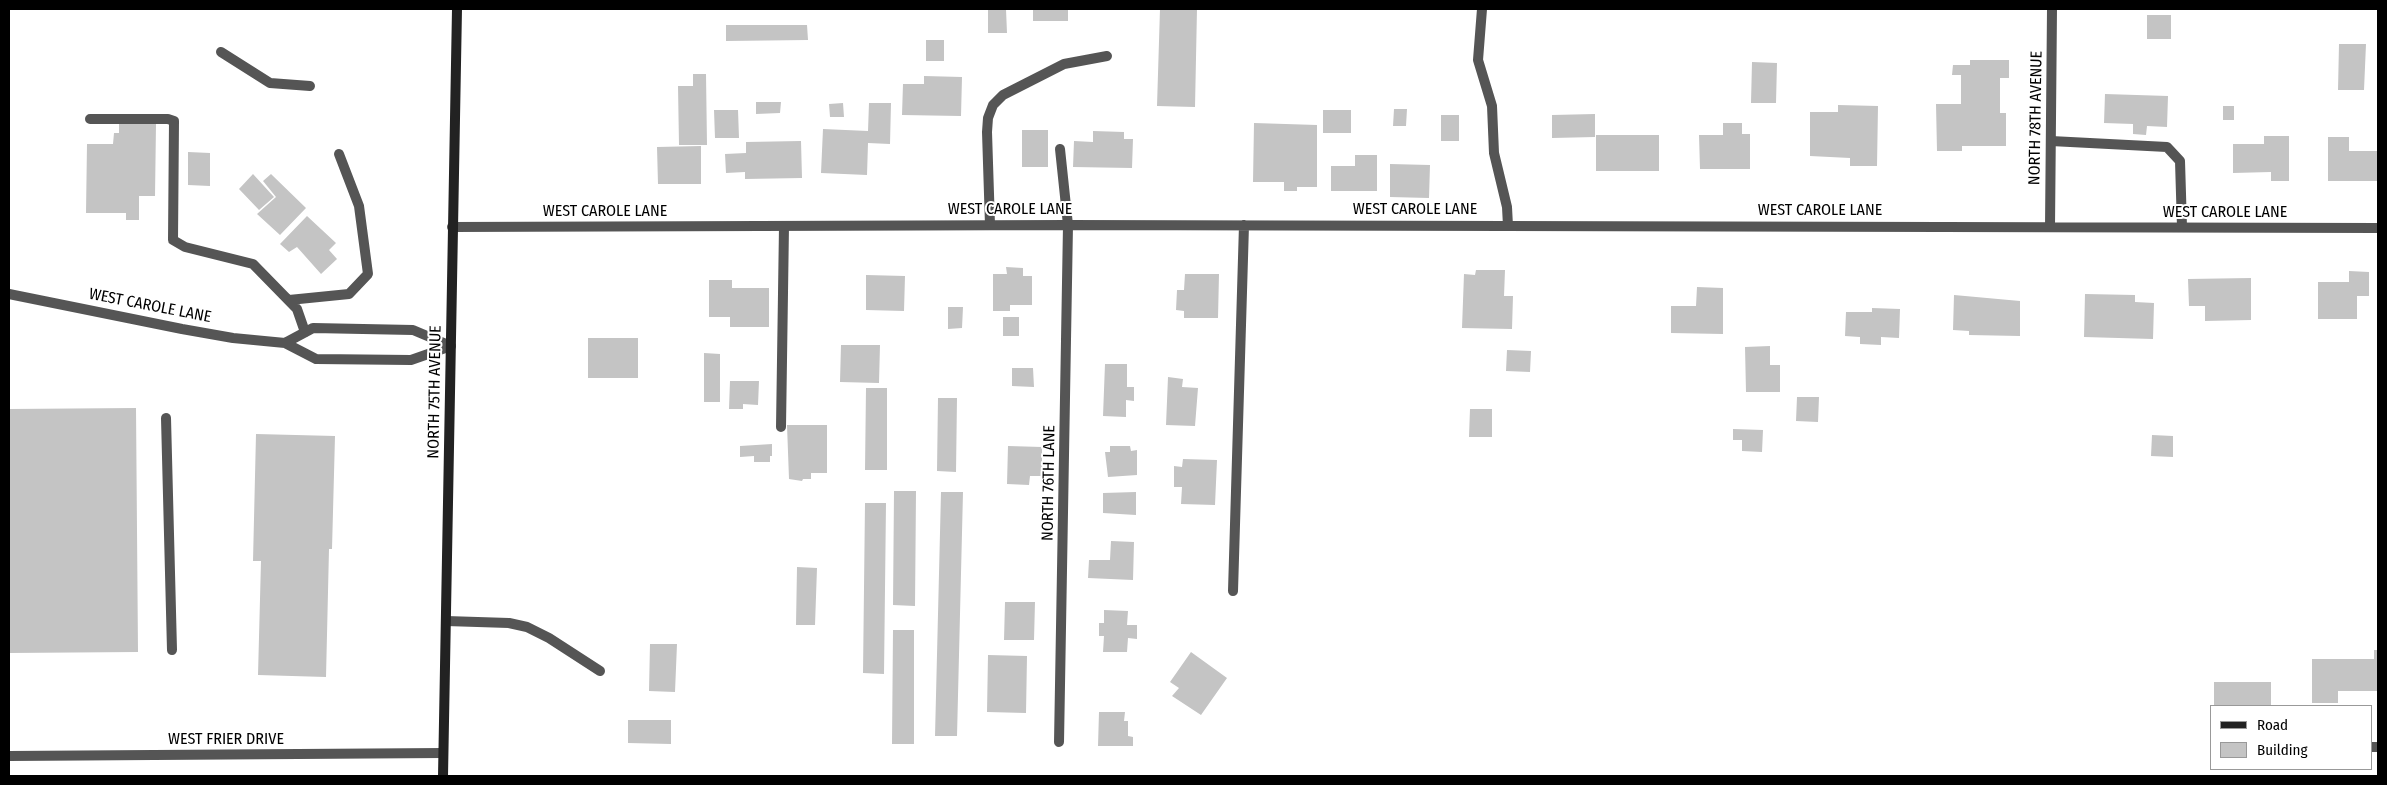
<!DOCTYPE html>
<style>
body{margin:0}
#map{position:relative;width:2387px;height:785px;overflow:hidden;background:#fff;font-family:"Fira Sans Condensed",sans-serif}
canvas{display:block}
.frame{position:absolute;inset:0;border:10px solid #000;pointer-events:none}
.legend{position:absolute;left:2210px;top:705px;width:162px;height:65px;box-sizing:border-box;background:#fff;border:1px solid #999;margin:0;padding:6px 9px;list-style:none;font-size:15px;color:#000}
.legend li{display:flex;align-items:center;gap:10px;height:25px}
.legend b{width:25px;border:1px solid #999}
</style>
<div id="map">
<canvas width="2387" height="785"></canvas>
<div class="frame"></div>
<ul class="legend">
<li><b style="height:6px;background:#222"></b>Road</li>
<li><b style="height:14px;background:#c4c4c4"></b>Building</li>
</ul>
</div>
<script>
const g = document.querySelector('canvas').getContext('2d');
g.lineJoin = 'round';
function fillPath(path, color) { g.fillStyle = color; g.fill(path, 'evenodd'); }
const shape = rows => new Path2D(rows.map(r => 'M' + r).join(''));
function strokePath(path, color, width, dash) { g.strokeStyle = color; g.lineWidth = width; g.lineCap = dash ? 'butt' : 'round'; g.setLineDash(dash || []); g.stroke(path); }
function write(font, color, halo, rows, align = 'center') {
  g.font = font + ' "Fira Sans Condensed",sans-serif'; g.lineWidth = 4; g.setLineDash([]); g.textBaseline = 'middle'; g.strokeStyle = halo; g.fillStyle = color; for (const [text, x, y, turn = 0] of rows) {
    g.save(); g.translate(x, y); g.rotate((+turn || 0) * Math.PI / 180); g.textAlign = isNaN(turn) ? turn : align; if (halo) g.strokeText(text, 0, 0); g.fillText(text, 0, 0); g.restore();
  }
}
fillPath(shape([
 [988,9,1006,9,1007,33,988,33],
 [1033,9,1068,9,1068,21,1033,21],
 [1160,9,1197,9,1195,107,1157,106],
 [2147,15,2171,15,2171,39,2147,39],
 [726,25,807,25,808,40,726,41],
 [926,40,944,40,944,61,926,61],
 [2339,44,2366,44,2364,90,2338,90],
 [1970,60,2009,60,2009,78,2000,78,2000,113,2006,113,2006,146,1962,146,1962,151,1937,151,1936,104,1961,104,1961,75,1952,75,1953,65,1970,65],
 [1752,62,1777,63,1776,103,1751,103],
 [693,74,706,74,707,145,679,145,678,86,693,86],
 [924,76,962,77,961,116,902,115,903,84,924,84],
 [2105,94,2168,96,2167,127,2147,126,2146,135,2133,134,2133,124,2104,123],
 [756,102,781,102,780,113,756,114],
 [843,103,844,117,830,117,829,104],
 [869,103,891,103,890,144,868,143,867,175,821,173,823,129,868,131],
 [1838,105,1878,106,1877,166,1850,166,1850,158,1810,156,1810,112,1838,112],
 [2223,106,2234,106,2234,120,2223,120],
 [1394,109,1407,109,1406,126,1393,126],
 [714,110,738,110,739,138,715,138],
 [1323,110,1351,110,1351,133,1323,133],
 [1595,114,1595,137,1552,138,1552,115],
 [1441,115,1459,115,1459,141,1441,141],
 [119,123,156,124,155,196,139,196,139,220,126,220,126,213,86,213,87,144,113,144,114,133,119,133],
 [1254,123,1317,125,1317,187,1297,187,1297,191,1284,191,1284,182,1253,182],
 [1723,123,1742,123,1742,134,1750,134,1750,169,1700,169,1699,135,1723,135],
 [1022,130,1048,130,1048,167,1022,167],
 [1093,131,1124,132,1124,139,1133,139,1132,168,1073,167,1074,141,1093,142],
 [1596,135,1659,135,1659,171,1596,171],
 [2264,136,2289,136,2289,181,2271,181,2271,172,2233,173,2233,144,2264,144],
 [2328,137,2349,137,2349,151,2378,151,2378,181,2328,181],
 [801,141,802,178,745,179,745,172,726,173,725,154,746,153,746,142],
 [701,146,701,184,658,184,657,147],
 [188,152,210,153,210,186,188,185],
 [1355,155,1377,155,1377,191,1331,191,1331,166,1355,166],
 [1390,164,1430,165,1429,198,1390,197],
 [253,174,274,197,259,210,239,189],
 [271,174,306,208,280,235,257,214,276,197,263,181],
 [307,216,336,243,329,250,337,259,321,274,297,247,289,252,280,244],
 [1006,267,1023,268,1023,276,1032,276,1032,305,1010,305,1010,311,993,311,993,274,1007,274],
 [1476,270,1505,270,1504,296,1513,296,1512,329,1462,328,1464,274,1475,275],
 [2349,271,2369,272,2369,296,2357,296,2357,319,2318,319,2318,282,2349,282],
 [1185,274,1219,274,1218,318,1184,318,1184,311,1176,310,1177,290,1184,290],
 [866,275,905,276,904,311,866,310],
 [2251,278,2251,320,2205,321,2205,306,2189,306,2188,279],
 [709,280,732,280,732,288,769,288,769,327,730,327,730,317,709,317],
 [1697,287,1723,288,1723,334,1671,333,1671,306,1696,306],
 [2085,294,2135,295,2135,302,2154,303,2153,339,2084,337],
 [1954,295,2020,301,2020,336,1969,335,1969,331,1953,330],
 [948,307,963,307,962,328,948,329],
 [1872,308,1900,309,1899,338,1881,337,1881,345,1860,344,1860,337,1845,336,1846,312,1872,312],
 [1003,317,1019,317,1019,336,1003,336],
 [588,338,638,338,638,378,588,378],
 [841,345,880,345,879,383,840,382],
 [1770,346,1770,365,1780,365,1780,392,1746,392,1745,347],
 [1507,350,1531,351,1530,372,1506,371],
 [704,353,720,354,720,402,704,402],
 [1105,364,1127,364,1127,387,1134,387,1134,401,1126,400,1126,417,1103,416],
 [1012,368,1033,368,1034,387,1012,386],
 [1168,377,1183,379,1182,387,1198,388,1195,426,1166,425],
 [730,381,759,381,758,405,743,404,743,409,729,409],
 [866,388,887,388,887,470,865,470],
 [1797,397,1819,397,1818,422,1796,421],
 [938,398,957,398,956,472,937,471],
 [136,408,138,652,9,653,9,409],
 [1470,409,1492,409,1492,437,1469,437],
 [787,425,827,425,827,473,811,473,811,479,803,479,802,481,789,479],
 [1733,429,1763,430,1762,452,1742,451,1742,440,1733,440],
 [256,434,335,436,332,549,329,549,326,677,258,675,261,561,253,561],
 [2152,435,2173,436,2173,457,2151,456],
 [772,444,772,456,770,456,770,462,754,462,754,456,740,457,740,446],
 [1008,446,1042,447,1042,476,1030,476,1029,485,1007,484],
 [1110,446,1130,446,1131,451,1137,450,1137,475,1108,477,1105,452,1110,452],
 [1183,459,1217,460,1215,505,1181,504,1182,487,1174,487,1174,466,1182,467],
 [894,491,916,491,915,606,893,605],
 [941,492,963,492,957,736,935,736],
 [1136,492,1136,515,1103,513,1103,493],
 [865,503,886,503,884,674,863,673],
 [1111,541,1134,542,1133,580,1088,578,1089,560,1110,560],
 [797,567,817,568,815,625,796,625],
 [1005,602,1035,602,1034,640,1004,640],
 [1104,610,1128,611,1127,625,1137,625,1137,639,1128,638,1127,652,1103,652,1104,636,1099,636,1099,623,1104,623],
 [893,630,914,630,914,744,892,744],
 [650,644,677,644,675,692,649,691],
 [2374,650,2378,650,2378,691,2338,691,2338,703,2312,703,2312,659,2374,659],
 [1191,652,1227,678,1201,715,1172,696,1179,688,1170,682],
 [988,655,1027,656,1026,713,987,712],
 [2214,682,2271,682,2271,706,2214,706],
 [1099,712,1125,712,1124,721,1128,721,1128,736,1133,737,1133,746,1098,746],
 [628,720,671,720,671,744,628,743]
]), '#c4c4c4');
strokePath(shape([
 [1482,9,1478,60,1492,106,1494,153,1507,207,1508,226],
 [221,52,270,83,310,86],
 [90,119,168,119,174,121,173,240,185,247,253,264,297,309,305,332],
 [2051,141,2167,147,2180,161,2182,227],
 [1060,149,1068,225],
 [990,225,987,132,988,118,993,105,1003,95,1064,64,1107,56],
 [289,300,349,294,368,274,359,206,339,154],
 [166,418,172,650],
 [781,427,784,226],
 [446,621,509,623,527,627,549,638,600,671]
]), '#555', 10);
strokePath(shape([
 [452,227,1068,225,2378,228],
 [2050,227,2052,9],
 [9,294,182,329,233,338,285,343,316,359,411,360,451,346],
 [285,343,313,328,413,330,451,346],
 [1233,591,1244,225],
 [1059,742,1068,225],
 [2371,747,2378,747],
 [9,756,443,753]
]), '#555', 10);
strokePath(shape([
 [443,776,457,9]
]), '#222', 10);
write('16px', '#000', '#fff', [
 ["NORTH 78TH AVENUE",2036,118,-89],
 ["WEST CAROLE LANE",1010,210],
 ["WEST CAROLE LANE",1415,210],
 ["WEST CAROLE LANE",1820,211],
 ["WEST CAROLE LANE",605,212],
 ["WEST CAROLE LANE",2225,213],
 ["WEST CAROLE LANE",150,306,11],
 ["NORTH 75TH AVENUE",435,392,-89],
 ["NORTH 76TH LANE",1049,483,-89],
 ["WEST FRIER DRIVE",226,740]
]);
</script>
